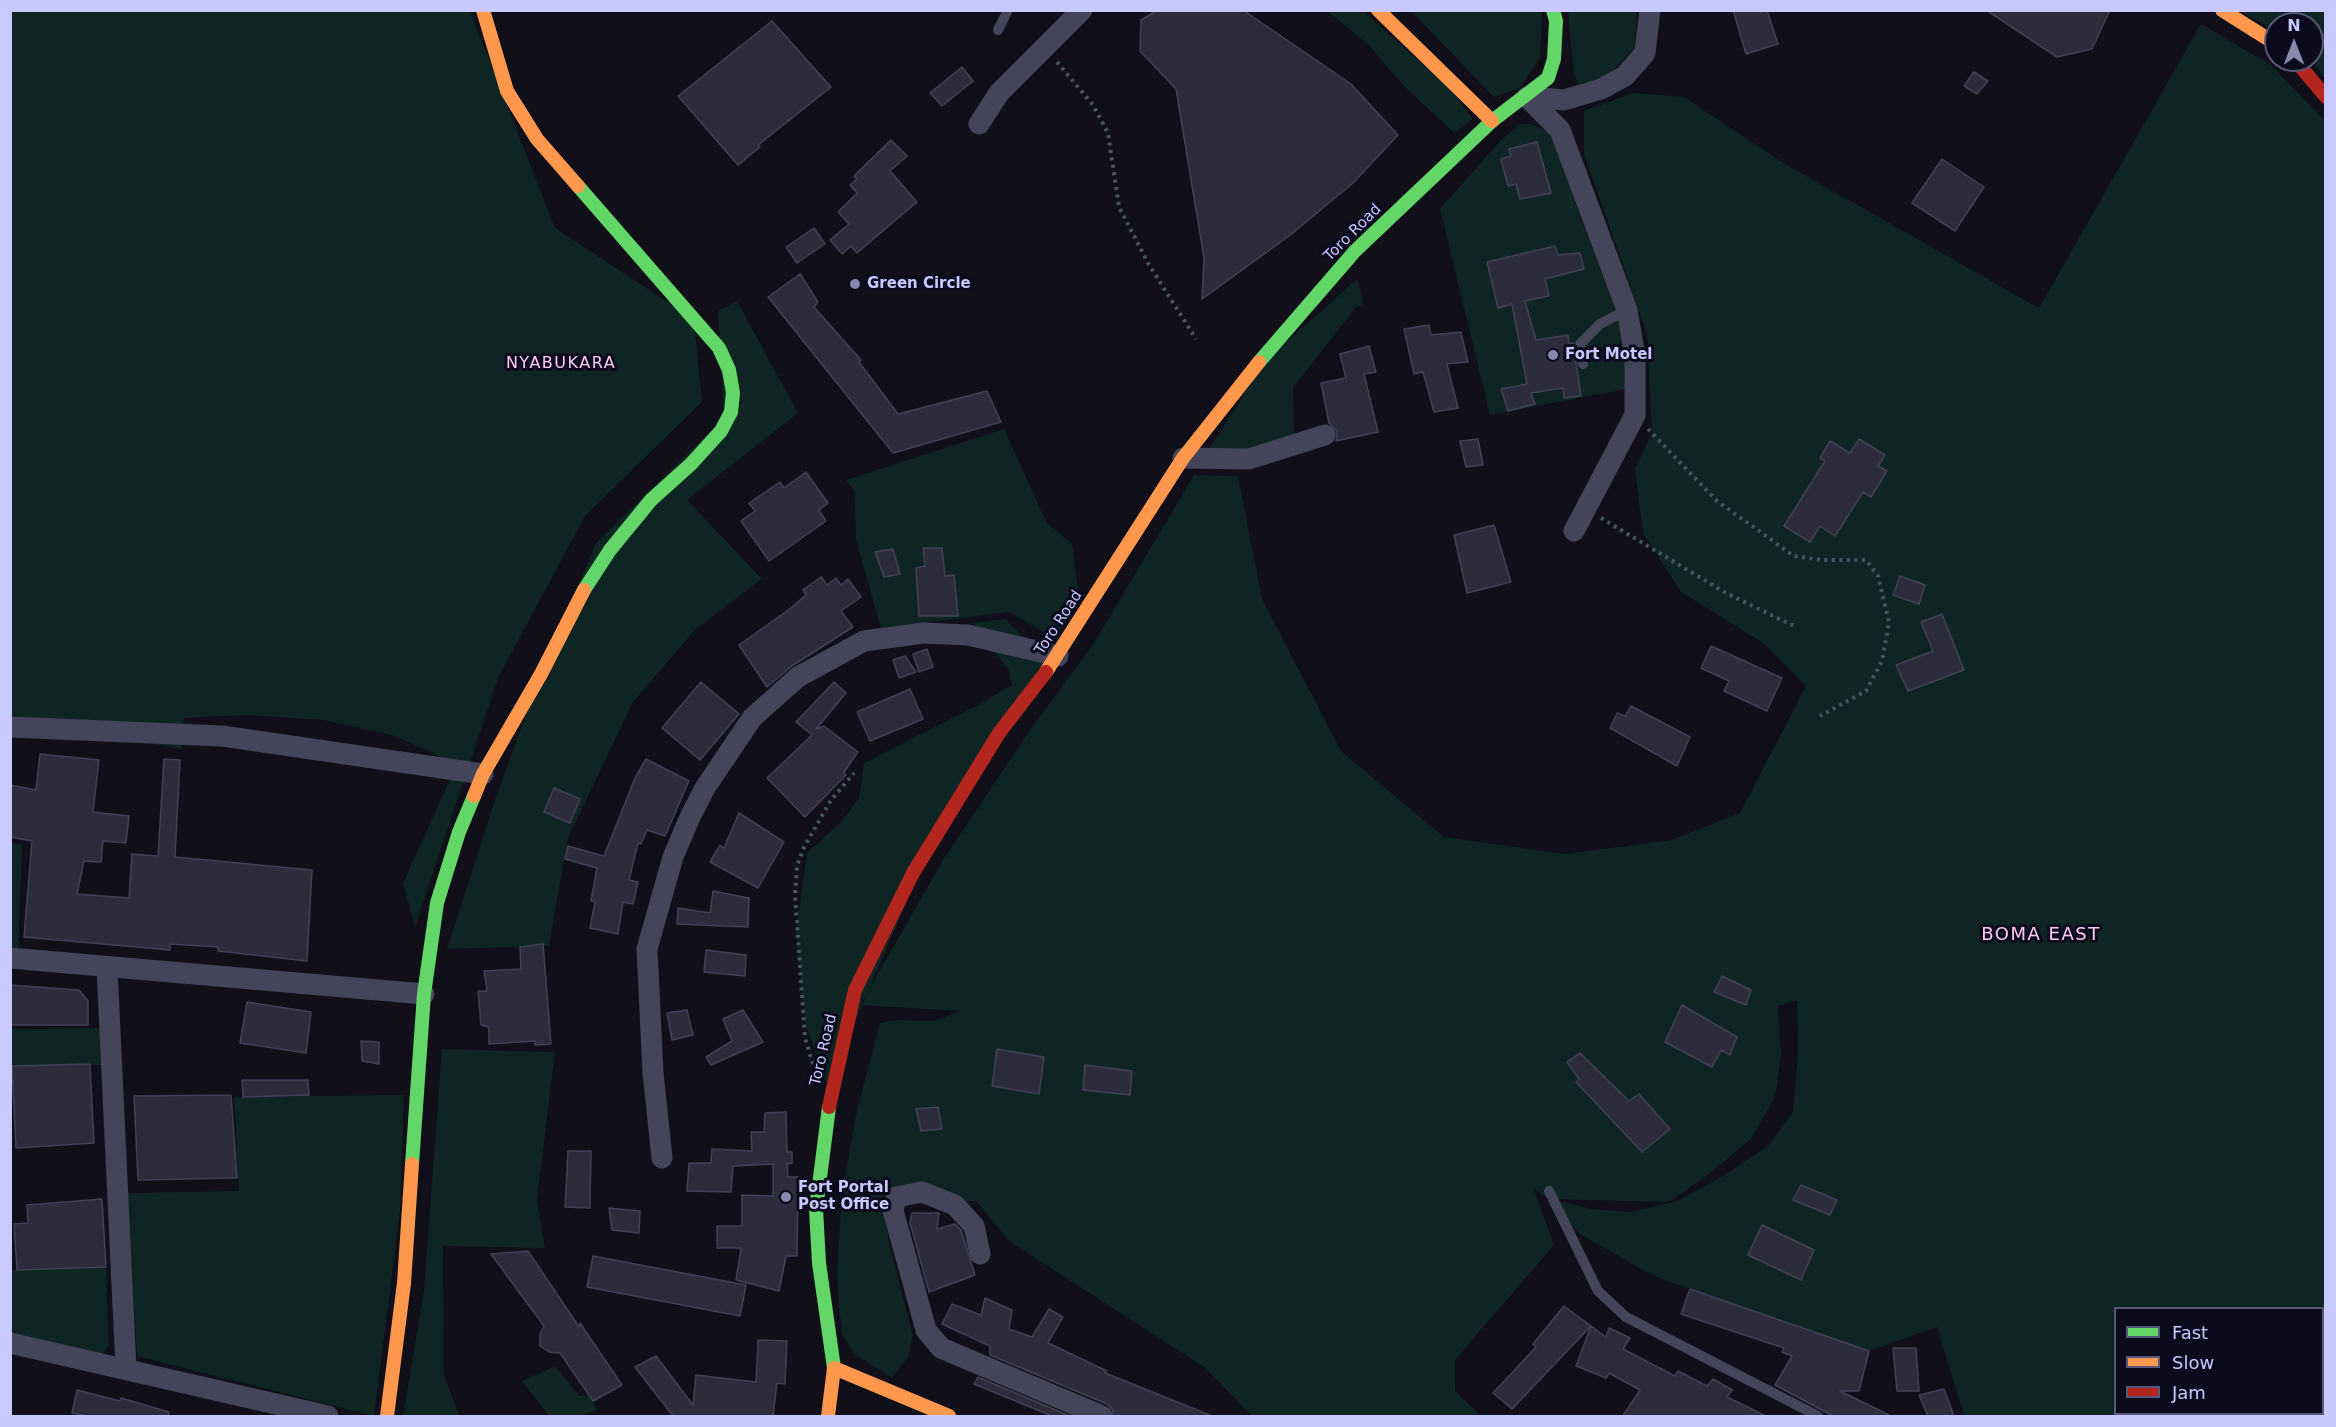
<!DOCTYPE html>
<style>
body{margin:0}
#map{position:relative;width:2336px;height:1427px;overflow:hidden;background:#100f1a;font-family:"DejaVu Sans",sans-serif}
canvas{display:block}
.frame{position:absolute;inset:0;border:12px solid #c8c9ff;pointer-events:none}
.legend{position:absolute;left:2114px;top:1307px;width:210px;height:108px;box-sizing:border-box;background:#0c0b1e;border:2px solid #575778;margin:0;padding:8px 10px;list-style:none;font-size:18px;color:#c8c9ff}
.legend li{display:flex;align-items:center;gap:12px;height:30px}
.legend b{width:30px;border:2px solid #575778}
.north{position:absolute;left:2264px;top:12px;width:60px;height:60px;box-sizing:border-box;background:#0c0b1e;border:2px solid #575778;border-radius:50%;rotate:0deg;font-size:16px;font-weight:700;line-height:24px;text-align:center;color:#c8c9ff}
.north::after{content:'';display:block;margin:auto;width:21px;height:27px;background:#8888af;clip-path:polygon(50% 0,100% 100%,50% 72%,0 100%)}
</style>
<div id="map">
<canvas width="2336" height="1427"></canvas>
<div class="frame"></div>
<ul class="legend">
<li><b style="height:8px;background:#63d668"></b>Fast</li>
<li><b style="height:8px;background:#ff974d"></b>Slow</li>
<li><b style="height:8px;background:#b3261e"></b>Jam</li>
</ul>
<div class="north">N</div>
</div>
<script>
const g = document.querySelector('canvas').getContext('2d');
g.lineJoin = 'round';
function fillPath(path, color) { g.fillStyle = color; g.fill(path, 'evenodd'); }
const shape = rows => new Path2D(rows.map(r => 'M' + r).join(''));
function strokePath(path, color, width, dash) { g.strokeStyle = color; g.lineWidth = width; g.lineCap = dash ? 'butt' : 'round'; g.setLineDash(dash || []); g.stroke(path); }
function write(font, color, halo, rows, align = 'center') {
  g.font = font + ' "DejaVu Sans",sans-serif'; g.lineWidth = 6; g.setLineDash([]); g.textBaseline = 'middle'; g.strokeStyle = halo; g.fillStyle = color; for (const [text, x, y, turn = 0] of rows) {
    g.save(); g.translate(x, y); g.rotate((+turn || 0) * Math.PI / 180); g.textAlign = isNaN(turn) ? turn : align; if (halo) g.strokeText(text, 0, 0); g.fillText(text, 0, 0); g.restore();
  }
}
fillPath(shape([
 [10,11,470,11,555,228,686,314,695,332,702,402,585,516,498,678,415,927,403,883,457,764,395,736,324,720,246,715,184,718,181,749,134,740,11,726],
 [1327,11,1363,11,1452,91,1473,119,1454,133,1404,86,1367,43],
 [1411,11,1542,11,1540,58,1520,88,1494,97],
 [1568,11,1637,11,1635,48,1605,78,1578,84,1573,68],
 [2239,11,2325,11,2325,79,2312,60,2312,24,2276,24,2276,31],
 [2201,24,2271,65,2325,121,2325,1416,1964,1416,1937,1327,1869,1351,1690,1289,1656,1277,1581,1235,1548,1198,1533,1188,1554,1245,1455,1360,1455,1391,1481,1416,1252,1416,1204,1367,1009,1241,976,1201,959,1201,901,1189,883,1192,889,1242,913,1336,908,1357,892,1378,853,1353,842,1333,839,1308,837,1269,842,1195,857,1110,880,1023,896,1020,934,1021,961,1011,860,1005,943,860,1030,730,1094,643,1194,475,1238,476,1262,599,1341,751,1444,837,1565,854,1672,840,1740,813,1806,686,1763,643,1681,592,1643,533,1635,469,1652,433,1647,334,1584,154,1584,111,1633,93,1684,97,1785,164,2039,308],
 [1797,1000,1798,1052,1793,1112,1768,1146,1723,1176,1677,1201,1631,1212,1592,1209,1552,1199,1669,1202,1703,1179,1752,1138,1773,1100,1777,1087,1781,1053,1778,1006],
 [2116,1308,2322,1308,2322,1414,2116,1414],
 [1520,124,1531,124,1547,131,1557,147,1579,214,1625,335,1625,389,1490,415,1440,209,1501,140],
 [1357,279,1364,305,1356,307,1293,388,1294,447,1201,462,1265,361],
 [737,301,798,413,687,500,762,579,695,630,633,702,568,838,549,946,447,949,496,797,533,695,596,543,724,418,718,311],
 [1004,429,1047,523,1072,544,1078,590,1057,640,1009,612,881,628,856,540,855,492,846,480],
 [1005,619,1052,665,928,853,827,1085,805,1023,796,932,807,853,842,821,859,798,864,763,978,705,1012,685,1008,669,972,623],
 [11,843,22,844,18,956,11,955],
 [100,1028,102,1065,11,1065,10,1029],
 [442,1049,555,1052,537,1200,545,1248,443,1246,444,1375,459,1416,403,1416,424,1290],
 [404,1095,400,1211,374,1416,137,1356,127,1193,239,1191,234,1097],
 [106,1267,109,1346,104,1352,98,1355,12,1333,11,1270],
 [555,1366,579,1396,590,1396,597,1410,579,1416,549,1416,522,1381]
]), '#0e2523');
const building = shape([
 [1158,10,1243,10,1351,84,1398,135,1353,183,1289,236,1202,299,1204,258,1176,89,1140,51,1141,20,1158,10],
 [1733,10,1767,10,1778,44,1746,54,1733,10],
 [1986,10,2110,10,2092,49,2057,57,1986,10],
 [772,21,831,87,758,145,760,147,738,165,678,96,772,21],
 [962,67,973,81,942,106,930,93,962,67],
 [1974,72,1988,81,1977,94,1964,86,1974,72],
 [891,140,907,156,890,171,917,202,857,253,851,246,842,254,830,240,849,224,838,212,857,193,850,185,857,179,854,176,891,140],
 [1537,142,1551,193,1520,199,1516,184,1508,186,1501,159,1511,156,1509,149,1537,142],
 [1942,159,1984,187,1955,231,1912,203,1942,159],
 [814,228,825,244,797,263,786,247,814,228],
 [1555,246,1558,255,1580,253,1584,269,1545,279,1549,296,1525,301,1536,340,1568,335,1569,344,1573,343,1581,396,1564,398,1563,388,1531,393,1535,404,1508,411,1501,389,1527,384,1512,304,1498,308,1487,262,1555,246],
 [800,274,818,302,814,307,861,360,859,362,898,414,987,391,1001,422,893,453,768,297,800,274],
 [1429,325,1431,335,1461,332,1468,362,1447,364,1458,408,1434,412,1423,372,1414,374,1404,329,1429,325],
 [1369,346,1376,372,1364,374,1378,432,1336,441,1337,432,1329,423,1321,383,1346,378,1340,354,1369,346],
 [1478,439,1483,465,1466,467,1460,441,1478,439],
 [1859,439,1885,455,1878,466,1887,471,1871,497,1863,492,1835,536,1820,526,1810,542,1784,526,1825,461,1820,458,1830,441,1850,453,1859,439],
 [806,472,828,503,819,510,826,521,769,561,741,521,755,511,749,503,780,482,784,488,806,472],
 [1494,525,1511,582,1467,593,1454,535,1494,525],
 [923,548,942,548,945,576,954,575,958,616,919,616,916,568,925,566,923,548],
 [893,549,900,574,884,577,875,552,893,549],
 [1900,576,1925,585,1919,604,1893,595,1900,576],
 [821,577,827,585,836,578,841,585,848,579,861,597,841,611,853,627,792,666,767,687,739,645,791,608,806,595,803,590,821,577],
 [1942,614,1964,670,1908,691,1896,665,1933,651,1921,622,1942,614],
 [1711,646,1782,678,1767,711,1724,691,1729,681,1701,668,1711,646],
 [927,649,933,667,919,672,913,654,927,649],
 [905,656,916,672,899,678,893,660,905,656],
 [701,682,739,714,700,760,662,728,701,682],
 [834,682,846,693,816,729,824,726,858,752,844,772,846,775,805,817,767,778,812,735,796,722,834,682],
 [910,689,923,719,870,741,857,712,910,689],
 [1631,706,1690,737,1677,766,1610,728,1617,713,1625,716,1631,706],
 [40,754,99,760,93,812,129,816,126,843,103,841,101,862,84,861,77,894,129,898,132,854,158,856,164,759,180,760,175,857,312,870,307,961,218,951,218,947,170,944,170,950,24,937,32,841,10,837,10,785,36,790,40,754],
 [646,759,689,781,665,836,647,830,641,844,638,843,629,880,638,882,633,904,623,902,618,934,590,928,595,902,591,901,597,868,565,859,568,846,604,856,635,778,646,759],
 [554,788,580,799,570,823,544,812,554,788],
 [739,813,784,842,758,888,710,862,720,845,724,848,739,813],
 [713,891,749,898,748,927,677,924,678,908,710,913,713,891],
 [543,944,551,1044,535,1045,535,1041,489,1044,489,1027,481,1025,478,991,487,991,484,971,521,969,520,947,543,944],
 [706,950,746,955,745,976,704,972,706,950],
 [1722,976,1751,990,1746,1005,1714,992,1722,976],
 [10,985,79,990,88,1001,88,1025,10,1025,10,985],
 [247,1002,311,1012,306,1053,240,1043,247,1002],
 [1682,1005,1737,1037,1730,1055,1721,1050,1712,1067,1665,1042,1682,1005],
 [687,1010,693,1035,672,1040,667,1013,687,1010],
 [743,1010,763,1042,711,1065,706,1057,732,1041,723,1019,743,1010],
 [361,1041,379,1042,379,1064,362,1061,361,1041],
 [997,1049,1044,1057,1039,1094,992,1086,997,1049],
 [1580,1053,1629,1101,1639,1094,1670,1129,1642,1152,1576,1082,1579,1079,1567,1062,1580,1053],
 [90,1064,94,1143,16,1148,12,1066,90,1064],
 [1085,1065,1132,1071,1130,1095,1083,1090,1085,1065],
 [242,1080,308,1080,309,1095,243,1097,242,1080],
 [231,1095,237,1178,138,1180,134,1096,231,1095],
 [938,1107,942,1129,921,1131,916,1109,938,1107],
 [786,1112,787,1152,792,1152,792,1163,787,1164,788,1177,798,1177,797,1256,786,1256,779,1291,736,1280,741,1248,717,1248,717,1226,742,1226,742,1195,773,1196,773,1164,733,1166,731,1192,687,1191,689,1163,711,1163,712,1149,752,1151,751,1132,764,1132,765,1113,786,1112],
 [568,1151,591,1151,590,1208,565,1207,568,1151],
 [1801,1185,1837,1200,1830,1215,1793,1200,1801,1185],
 [102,1199,106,1267,17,1270,14,1224,28,1223,27,1205,102,1199],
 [609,1208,640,1211,639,1233,612,1230,609,1208],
 [912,1213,939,1213,937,1229,955,1224,961,1230,975,1275,929,1292,910,1223,912,1213],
 [1762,1225,1814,1250,1801,1280,1748,1255,1762,1225],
 [528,1251,579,1327,580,1323,622,1385,593,1401,560,1353,549,1352,540,1346,540,1334,544,1326,491,1254,528,1251],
 [593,1256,746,1285,740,1316,587,1287,593,1256],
 [1690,1289,1869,1351,1859,1391,1840,1391,1891,1416,1833,1416,1775,1385,1792,1356,1782,1352,1784,1348,1681,1314,1690,1289],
 [985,1298,1012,1310,1009,1329,1032,1337,1049,1309,1063,1317,1048,1343,1107,1371,1105,1373,1212,1416,1114,1416,1112,1409,1107,1404,990,1355,990,1346,942,1324,952,1304,981,1315,985,1298],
 [1564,1306,1591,1326,1512,1409,1493,1393,1536,1347,1533,1344,1564,1306],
 [1591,1326,1606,1337,1609,1328,1630,1338,1623,1349,1675,1376,1678,1371,1707,1386,1713,1379,1732,1390,1727,1397,1766,1416,1623,1416,1640,1390,1609,1373,1606,1378,1576,1366,1591,1326],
 [758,1340,787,1341,785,1384,777,1383,773,1416,673,1416,635,1367,656,1356,693,1405,696,1375,756,1382,758,1340],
 [1893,1348,1916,1348,1919,1391,1897,1391,1893,1348],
 [978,1377,1070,1416,1052,1416,974,1384,978,1377],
 [1944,1389,1954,1416,1928,1416,1919,1395,1944,1389],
 [77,1390,120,1401,121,1398,169,1412,168,1416,87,1416,72,1413,77,1390]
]);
fillPath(building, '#2d2c3d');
strokePath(building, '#424158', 1.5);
strokePath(shape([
 [1057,62,1093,105,1108,133,1119,207,1148,263,1196,339],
 [1648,429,1717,501,1794,556,1822,560,1866,560,1878,576,1889,622,1882,661,1866,691,1820,716],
 [1601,518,1726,593,1796,627],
 [813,1064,805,1038,795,895,797,866,804,847,831,800,854,773]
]), '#445660', 4, [3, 4.5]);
strokePath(shape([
 [998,30,1008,10],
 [1583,364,1580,344,1600,324,1627,310],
 [1549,1191,1598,1291,1626,1317,1818,1416]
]), '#44455b', 10);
strokePath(shape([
 [1527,97,1560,130,1627,310,1635,356,1635,415,1574,531],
 [1527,97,1564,100,1601,89,1625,76,1645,53,1650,10],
 [979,124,999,93,1082,10],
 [1183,458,1249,459,1325,435],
 [10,727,222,736,483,774],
 [10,958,424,994],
 [107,968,126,1369],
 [662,1158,653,1073,647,949,673,857,690,817,705,788,752,718,798,677,864,641,924,633,968,635,1058,656],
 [980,1254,974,1226,955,1205,922,1192,896,1197,893,1210,926,1330,941,1348,1102,1416],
 [10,1343,328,1416]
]), '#44455b', 21);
strokePath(shape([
 [578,186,719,348,729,370,733,393,731,412,721,431,691,464,651,500,610,550,584,590],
 [1259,362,1355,251,1492,121,1548,78,1554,59,1556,21,1553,10],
 [829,1107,816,1209,819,1263,834,1368],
 [412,1164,424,994,437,903,459,832,474,796]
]), '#63d668', 14);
strokePath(shape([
 [483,10,507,91,537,139,578,186],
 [1378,10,1492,121],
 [2222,10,2276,44],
 [1046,672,1183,458,1259,362],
 [474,796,483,774,541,674,584,590],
 [387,1416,404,1283,412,1164],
 [828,1416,834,1368,949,1416]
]), '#ff974d', 14);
strokePath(shape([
 [2295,60,2326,97],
 [829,1107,855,990,913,873,999,733,1046,672]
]), '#b3261e', 14);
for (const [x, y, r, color] of [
 [855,284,6,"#8888af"],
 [1553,355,6,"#8888af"],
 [786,1197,6,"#8888af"]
]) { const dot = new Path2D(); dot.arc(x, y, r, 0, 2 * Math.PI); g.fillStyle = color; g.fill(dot); strokePath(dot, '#0c0b1e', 2); }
write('15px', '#c8c9ff', '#0c0b1e', [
 ["Toro Road",1353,233,-45],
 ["Toro Road",1059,623,-57],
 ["Toro Road",824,1050,-77]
]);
write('bold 15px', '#c8c9ff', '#0c0b1e', [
 ["Green Circle",867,284],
 ["Fort Motel",1565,355],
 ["Fort Portal",798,1188],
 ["Post Office",798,1205]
], 'left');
g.letterSpacing = '1.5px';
write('16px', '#ffcaf3', '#0c0b1e', [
 ["NYABUKARA",561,364]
]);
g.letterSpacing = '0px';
g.letterSpacing = '1.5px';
write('18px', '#ffcaf3', '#0c0b1e', [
 ["BOMA EAST",2041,935]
]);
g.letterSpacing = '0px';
</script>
